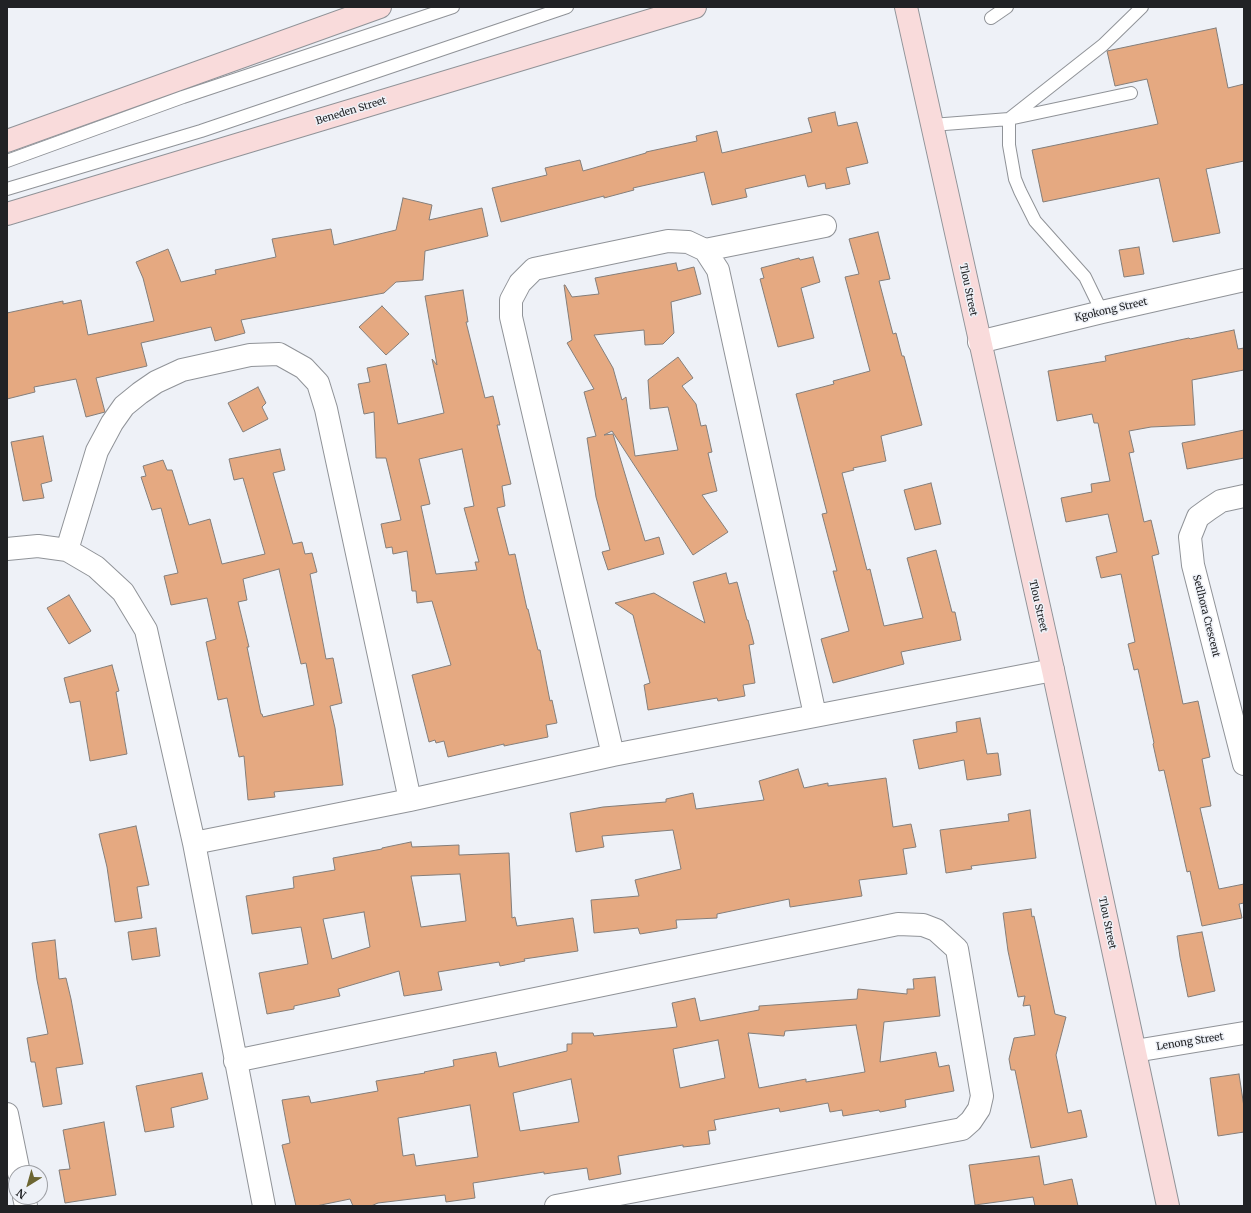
<!DOCTYPE html>
<style>
body{margin:0}
#map{position:relative;width:1251px;height:1213px;overflow:hidden;background:#eef1f7;font-family:Merriweather,serif}
canvas{display:block}
.frame{position:absolute;inset:0;border:8px solid #212225;pointer-events:none}
.north{position:absolute;left:8px;top:1165px;width:40px;height:40px;box-sizing:border-box;background:#eef1f7;border:1px solid #9c9ea3;border-radius:50%;rotate:217deg;font-size:11px;font-weight:700;line-height:16px;text-align:center;color:#212225}
.north::after{content:'';display:block;margin:auto;width:14px;height:18px;background:#6d6632;clip-path:polygon(50% 0,100% 100%,50% 72%,0 100%)}
</style>
<div id="map">
<canvas width="1251" height="1213"></canvas>
<div class="frame"></div>
<div class="north">N</div>
</div>
<script>
const g = document.querySelector('canvas').getContext('2d');
g.lineJoin = 'round';
function fillPath(path, color) { g.fillStyle = color; g.fill(path, 'evenodd'); }
const shape = rows => new Path2D(rows.map(r => 'M' + r).join(''));
function strokePath(path, color, width, dash) { g.strokeStyle = color; g.lineWidth = width; g.lineCap = dash ? 'butt' : 'round'; g.setLineDash(dash || []); g.stroke(path); }
function write(font, color, halo, rows, align = 'center') {
  g.font = font + ' Merriweather,serif'; g.lineWidth = 3; g.setLineDash([]); g.textBaseline = 'middle'; g.strokeStyle = halo; g.fillStyle = color; for (const [text, x, y, turn = 0] of rows) {
    g.save(); g.translate(x, y); g.rotate((+turn || 0) * Math.PI / 180); g.textAlign = isNaN(turn) ? turn : align; if (halo) g.strokeText(text, 0, 0); g.fillText(text, 0, 0); g.restore();
  }
}
const building = shape([
 [1216,28,1228,88,1244,84,1244,161,1206,169,1220,233,1173,242,1159,178,1043,202,1032,150,1158,124,1147,79,1115,86,1107,51,1216,28],
 [835,112,838,126,857,122,868,163,846,168,850,184,826,189,825,183,808,187,805,175,745,189,747,197,712,205,704,172,633,188,634,190,604,198,604,196,501,222,492,188,547,175,545,168,580,160,583,171,646,153,646,152,697,141,696,136,717,131,722,153,812,132,808,118,835,112],
 [403,198,432,205,429,220,482,208,488,236,425,251,423,280,396,282,384,293,241,320,245,333,215,341,211,327,141,343,147,366,96,378,105,412,86,417,76,379,34,387,35,392,7,399,7,313,63,301,63,304,81,300,88,335,154,321,143,278,136,262,168,249,181,282,216,274,215,270,276,257,272,239,331,229,334,245,396,230,403,198],
 [878,232,890,279,879,281,893,334,896,333,902,356,904,356,922,425,881,436,886,461,853,468,854,470,842,473,867,570,870,569,884,626,923,618,907,558,936,550,952,612,955,612,961,640,901,652,904,664,833,683,821,639,849,631,833,571,837,571,822,514,827,513,796,394,834,384,833,381,870,371,845,277,859,274,849,239,878,232],
 [1139,247,1144,274,1124,277,1119,250,1139,247],
 [813,257,820,282,801,288,814,338,778,347,760,279,764,278,761,268,799,258,800,260,813,257],
 [676,263,678,271,694,267,701,294,671,302,674,333,663,344,645,345,644,330,594,335,613,368,622,400,626,397,635,456,678,450,668,407,650,409,648,380,678,357,693,378,682,386,696,404,701,426,706,425,712,452,708,453,717,491,702,495,728,532,693,555,612,431,604,435,613,434,645,541,659,537,664,554,608,570,602,552,610,550,596,497,587,438,596,436,584,392,594,389,567,343,572,340,564,285,565,285,572,297,599,294,595,278,676,263],
 [463,290,468,322,466,322,485,398,493,396,500,425,497,425,511,484,502,486,505,506,497,508,509,555,515,554,527,609,528,609,538,650,540,650,550,701,552,700,557,723,546,725,548,737,504,746,504,744,448,757,444,741,436,743,435,740,429,742,412,675,451,665,432,601,417,603,416,591,412,591,407,551,393,554,392,547,386,548,381,524,401,520,386,458,376,458,374,412,364,414,358,384,370,382,367,368,386,364,398,424,444,413,432,359,437,365,425,296,463,290],
 [462,449,474,506,464,508,479,562,475,562,477,570,436,574,421,506,430,504,419,459,462,449],
 [382,306,409,334,386,355,359,327,382,306],
 [1234,330,1238,349,1244,348,1244,370,1192,380,1195,425,1151,427,1129,431,1134,452,1129,453,1144,522,1151,520,1159,554,1152,556,1183,704,1198,701,1210,757,1202,759,1211,806,1200,808,1219,889,1244,884,1244,903,1239,904,1242,918,1202,926,1190,871,1187,872,1164,770,1159,771,1153,744,1154,743,1138,669,1134,670,1128,644,1135,642,1121,574,1101,578,1096,557,1117,552,1108,514,1066,522,1061,498,1092,492,1091,484,1110,481,1098,423,1094,423,1092,414,1057,421,1048,371,1106,361,1105,356,1189,338,1190,339,1234,330],
 [258,387,266,403,262,407,268,419,243,432,228,403,258,387],
 [1244,430,1244,458,1187,469,1182,443,1244,430],
 [43,436,52,481,41,484,44,498,23,501,11,442,43,436],
 [280,449,285,470,273,473,293,544,302,542,305,554,312,553,317,572,310,574,326,659,333,658,342,703,330,706,335,728,343,785,274,792,275,797,248,800,244,756,239,757,227,698,218,700,206,642,216,639,207,598,171,605,164,576,178,573,161,508,152,510,141,477,146,476,143,466,163,460,167,470,172,470,189,525,210,519,222,564,265,554,243,478,234,480,229,459,280,449],
 [279,569,301,664,306,663,314,705,263,717,262,714,261,714,247,647,249,647,238,602,247,600,243,579,279,569],
 [931,483,941,524,915,530,904,490,931,483],
 [726,573,729,584,737,582,747,620,748,620,754,644,749,645,755,683,743,685,745,696,718,701,717,698,648,710,644,685,650,683,633,615,615,603,654,593,705,623,693,582,726,573],
 [69,595,91,631,69,644,47,608,69,595],
 [112,665,119,691,116,692,127,754,90,761,80,701,70,703,64,678,112,665],
 [980,718,987,754,998,753,1001,775,967,780,964,760,919,769,913,740,957,732,956,722,980,718],
 [798,769,804,788,828,783,828,786,886,778,893,827,911,824,916,847,903,849,907,874,859,880,862,896,790,907,789,899,717,914,717,918,676,920,677,928,640,934,638,928,594,933,591,900,639,896,635,880,681,869,673,830,602,836,604,847,576,852,570,813,603,807,666,802,666,799,693,793,696,809,764,800,759,781,798,769],
 [1030,810,1036,858,971,866,972,869,946,873,940,830,1009,821,1008,814,1030,810],
 [136,826,149,885,137,887,142,918,115,922,107,867,99,834,136,826],
 [411,842,412,847,459,845,459,855,509,853,512,918,515,917,517,926,573,918,578,951,524,959,525,961,500,966,499,962,438,972,442,990,404,996,399,971,338,989,340,996,294,1006,294,1009,267,1014,259,973,308,964,301,927,252,934,246,896,294,888,293,877,335,870,333,858,382,849,382,848,411,842],
 [460,874,466,921,421,927,411,876,460,874],
 [364,912,370,947,332,959,323,919,364,912],
 [1031,909,1032,917,1034,916,1055,1014,1066,1017,1056,1055,1068,1113,1081,1110,1087,1137,1031,1148,1015,1070,1011,1070,1009,1059,1014,1038,1035,1035,1030,1005,1023,1006,1025,996,1018,997,1008,951,1003,913,1031,909],
 [156,928,160,956,132,960,128,932,156,928],
 [1202,932,1215,991,1188,997,1180,957,1177,936,1202,932],
 [55,940,59,979,66,978,71,999,83,1064,56,1068,62,1104,43,1107,35,1062,31,1062,27,1038,48,1034,37,980,32,943,55,940],
 [935,977,940,1016,884,1022,880,1062,936,1052,939,1067,949,1065,954,1091,905,1100,906,1107,880,1112,879,1110,843,1116,842,1110,830,1112,828,1103,780,1112,779,1108,714,1120,716,1130,708,1131,710,1144,683,1147,683,1145,618,1156,621,1174,589,1180,587,1168,544,1174,544,1172,473,1183,475,1198,446,1202,445,1195,378,1203,371,1206,353,1206,350,1199,316,1206,296,1206,282,1145,290,1143,282,1100,309,1096,311,1103,378,1091,376,1081,425,1073,424,1072,454,1066,453,1060,496,1052,499,1067,567,1051,567,1044,572,1044,572,1033,593,1033,594,1036,677,1027,672,1003,695,998,700,1021,759,1010,759,1006,857,999,858,989,907,994,907,989,914,989,913,979,935,977],
 [856,1025,865,1072,806,1082,806,1079,759,1088,748,1033,784,1036,785,1031,856,1025],
 [718,1040,725,1078,680,1088,673,1049,718,1040],
 [571,1079,579,1122,520,1131,513,1093,571,1079],
 [470,1105,478,1157,416,1166,414,1154,403,1156,398,1118,470,1105],
 [202,1073,208,1099,171,1108,174,1127,145,1132,136,1086,202,1073],
 [1239,1074,1244,1107,1244,1132,1218,1136,1210,1078,1239,1074],
 [104,1122,116,1195,65,1203,59,1170,70,1169,63,1130,104,1122],
 [1039,1156,1044,1185,1072,1179,1078,1206,1035,1206,1033,1197,975,1205,969,1165,1039,1156]
]);
fillPath(building, '#e5a981');
strokePath(building, '#847e7a', 1);
const lane = shape([
 [991,18,1007,7],
 [932,125,1009,119,1131,93],
 [7,161,183,97,453,7],
 [7,189,201,131,567,7],
 [1102,312,1085,277,1035,221,1020,191,1015,179,1009,145,1009,119,1103,45,1142,7]
]);
const street = shape([
 [705,250,825,226],
 [979,342,1102,312,1244,280],
 [1244,496,1221,501,1209,509,1198,517,1190,537,1193,565,1244,764],
 [7,549,38,546,67,550,96,567,123,592,146,630,194,843,264,1206],
 [67,550,97,451,112,423,124,406,140,393,156,382,182,370,250,355,279,354,304,368,318,383,326,409,410,800],
 [613,755,511,317,511,300,520,283,534,269,668,241,688,242,705,250,718,270,815,715],
 [194,843,410,800,613,755,1053,670],
 [1135,1051,1244,1033],
 [235,1061,898,924,923,925,936,930,957,949,982,1096,979,1109,971,1121,962,1129,556,1206],
 [7,1114,19,1173],
 [24,1197,26,1206]
]);
const secondary = shape([
 [906,7,1053,670,1168,1206],
 [7,141,380,7],
 [7,214,695,7]
]);
strokePath(lane, '#909398', 14);
strokePath(street, '#909398', 24);
strokePath(secondary, '#909398', 24);
strokePath(lane, '#fff', 12);
strokePath(street, '#fff', 22);
strokePath(secondary, '#f9dbdb', 22);
write('10px', '#212225', '#eef1f7', [
 ["Beneden Street",351,111,-17],
 ["Tlou Street",968,290,78],
 ["Kgokong Street",1111,310,-13],
 ["Tlou Street",1038,606,77],
 ["Setlhora Crescent",1206,616,76],
 ["Tlou Street",1107,923,78],
 ["Lenong Street",1190,1042,-9]
]);
</script>
